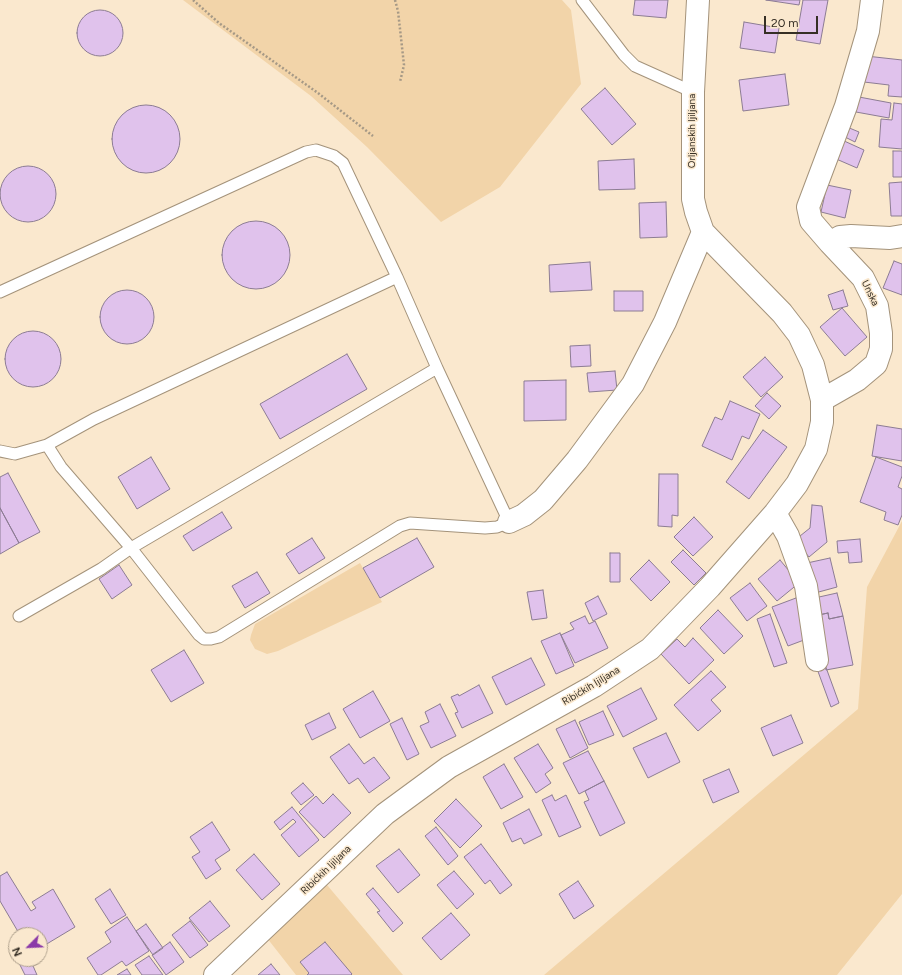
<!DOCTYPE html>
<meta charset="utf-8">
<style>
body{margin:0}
#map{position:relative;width:902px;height:975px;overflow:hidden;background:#fae8ce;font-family:Figtree,sans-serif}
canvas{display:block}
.north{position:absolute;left:8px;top:927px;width:40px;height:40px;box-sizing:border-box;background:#fae8ce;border:1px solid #ac9e8a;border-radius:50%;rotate:246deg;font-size:11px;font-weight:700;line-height:16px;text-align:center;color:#362f25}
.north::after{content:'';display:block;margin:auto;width:14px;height:18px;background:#8b39a8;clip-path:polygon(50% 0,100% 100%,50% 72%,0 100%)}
.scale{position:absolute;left:764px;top:16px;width:54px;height:18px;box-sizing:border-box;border:2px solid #362f25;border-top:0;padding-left:5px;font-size:12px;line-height:14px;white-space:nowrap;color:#362f25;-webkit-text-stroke:3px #fae8ce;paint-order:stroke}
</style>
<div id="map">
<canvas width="902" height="975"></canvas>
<div class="north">N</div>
<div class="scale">20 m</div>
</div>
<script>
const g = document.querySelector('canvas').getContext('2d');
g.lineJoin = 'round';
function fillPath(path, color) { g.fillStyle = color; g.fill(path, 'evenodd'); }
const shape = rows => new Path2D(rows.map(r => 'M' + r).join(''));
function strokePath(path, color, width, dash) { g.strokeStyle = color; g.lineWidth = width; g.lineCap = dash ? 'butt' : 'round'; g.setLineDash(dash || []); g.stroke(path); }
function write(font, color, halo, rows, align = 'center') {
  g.font = font + ' Figtree,sans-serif'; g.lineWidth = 3; g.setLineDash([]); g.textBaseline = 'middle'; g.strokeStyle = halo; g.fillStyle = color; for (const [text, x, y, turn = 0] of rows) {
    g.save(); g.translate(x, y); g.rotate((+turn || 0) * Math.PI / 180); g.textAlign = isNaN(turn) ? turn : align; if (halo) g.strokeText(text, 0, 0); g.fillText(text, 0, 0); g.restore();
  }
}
fillPath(shape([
 [183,0,562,0,571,10,581,84,500,187,441,222,367,147,311,96],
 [902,521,902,894,837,975,544,975,858,709,867,587],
 [360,563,382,602,278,651,267,654,255,649,250,640,251,635,255,624],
 [322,879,403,975,296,975,267,938]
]), '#f2d4a9');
const building = shape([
 [635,0,668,0,666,18,633,15,635,0],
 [766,0,800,0,799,5,766,0],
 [803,0,828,0,820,44,796,40,803,0],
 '77 33a23 23 0 1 1 46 0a23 23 0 1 1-46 0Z',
 [744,22,779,28,775,53,740,48,744,22],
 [866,56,902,60,902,97,888,96,889,85,864,82,866,56],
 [785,74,789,105,743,111,739,80,785,74],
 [605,88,636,124,612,145,581,109,605,88],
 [859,97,891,103,889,118,856,112,859,97],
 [894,103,902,104,902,149,879,147,881,119,892,120,894,103],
 '112 139a34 34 0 1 1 68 0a34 34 0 1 1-68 0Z',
 [847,127,859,132,855,142,843,136,847,127],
 [842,140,864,150,857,168,834,158,842,140],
 [893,151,902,151,902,177,893,177,893,151],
 [634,159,635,189,599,190,598,161,634,159],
 '0 194a28 28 0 1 1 56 0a28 28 0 1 1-56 0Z',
 [902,182,902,216,891,216,889,183,902,182],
 [827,185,851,190,845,218,821,212,827,185],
 [666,202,667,237,640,238,639,203,666,202],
 '222 255a34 34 0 1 1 68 0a34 34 0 1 1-68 0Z',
 [894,261,902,264,902,295,883,288,894,261],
 [590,262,592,290,550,292,549,265,590,262],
 '100 317a27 27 0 1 1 54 0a27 27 0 1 1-54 0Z',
 [843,290,848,306,833,310,828,295,843,290],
 [614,291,643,291,643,311,614,311,614,291],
 [842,308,867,337,845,356,820,327,842,308],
 '5 359a28 28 0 1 1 56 0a28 28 0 1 1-56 0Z',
 [590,345,591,366,571,367,570,346,590,345],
 [347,354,367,389,280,439,260,404,347,354],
 [765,357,783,377,761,397,743,377,765,357],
 [615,371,617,390,589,392,587,373,615,371],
 [566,380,566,420,524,421,524,381,566,380],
 [767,393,781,406,769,419,755,406,767,393],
 [730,401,760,414,749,439,742,436,732,460,702,446,715,417,722,420,730,401],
 [877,425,902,429,902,461,872,456,877,425],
 [763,430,787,447,749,499,726,482,763,430],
 [151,457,170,489,137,509,118,477,151,457],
 [876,457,902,467,902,476,898,487,902,489,902,515,898,525,884,520,886,512,860,502,876,457],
 [8,473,40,532,19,543,0,508,0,477,8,473],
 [659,474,678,474,678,516,672,515,672,527,658,526,659,474],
 [812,505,822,506,827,542,809,557,795,540,810,528,812,505],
 [0,508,19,543,0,554,0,508],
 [222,512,232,528,193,551,183,536,222,512],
 [694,517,713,537,693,556,674,537,694,517],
 [312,538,325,558,299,574,286,554,312,538],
 [417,538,434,567,380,598,363,568,417,538],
 [860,539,862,562,849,563,848,552,838,553,837,541,860,539],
 [683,550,706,573,694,585,671,562,683,550],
 [610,553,620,553,620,582,610,582,610,553],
 [830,558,837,587,815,593,807,563,830,558],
 [649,560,670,582,651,601,630,579,649,560],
 [780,560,799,583,777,601,758,579,780,560],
 [119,565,132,585,112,599,99,579,119,565],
 [257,572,270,593,245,608,232,586,257,572],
 [750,583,767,606,747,621,730,598,750,583],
 [543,590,547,618,532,620,527,592,543,590],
 [837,593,843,616,829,619,828,613,814,616,810,599,837,593],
 [598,596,607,614,593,621,585,603,598,596],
 [796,598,812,637,788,646,772,607,796,598],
 [718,610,743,636,724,654,700,628,718,610],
 [828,613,829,619,843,616,853,665,826,670,814,616,828,613],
 [770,614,787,663,774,667,757,619,770,614],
 [585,616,589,624,595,621,608,648,575,663,561,635,574,629,570,623,585,616],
 [560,633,574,666,556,674,541,641,560,633],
 [693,638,714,660,689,684,661,654,677,639,685,647,693,638],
 [184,650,204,683,171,702,151,670,184,650],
 [531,658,545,685,506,705,492,677,531,658],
 [824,662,839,703,831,707,816,666,824,662],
 [711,671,726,687,711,700,721,711,698,731,674,705,711,671],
 [479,685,493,713,462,728,455,713,458,712,451,697,458,694,459,696,479,685],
 [641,688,657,719,623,737,607,706,641,688],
 [373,691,390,721,360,738,343,709,373,691],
 [440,704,456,736,431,748,420,726,429,722,425,712,440,704],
 [603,711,614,735,589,745,579,722,603,711],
 [329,713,336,728,312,740,305,725,329,713],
 [791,715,803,743,773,756,761,728,791,715],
 [402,718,419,754,407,760,390,724,402,718],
 [575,720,588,748,570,758,556,729,575,720],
 [666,733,680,762,648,778,633,748,666,733],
 [349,744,364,764,374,757,390,778,369,793,358,778,349,784,330,757,349,744],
 [538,744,553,768,545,774,551,783,536,793,514,758,538,744],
 [588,751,604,781,579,794,563,763,588,751],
 [504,764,523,797,501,809,483,777,504,764],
 [729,769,739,792,713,803,703,780,729,769],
 [604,781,625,823,600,836,584,802,589,800,585,791,604,781],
 [303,783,314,795,301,805,291,793,303,783],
 [333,794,351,813,324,838,299,812,316,796,323,804,333,794],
 [552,795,555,801,566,795,581,827,559,837,542,800,552,795],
 [456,799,482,826,460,848,434,821,456,799],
 [292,807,319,840,299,857,281,835,296,822,293,819,280,830,274,822,292,807],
 [529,809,542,835,524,844,521,838,512,842,503,823,529,809],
 [212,822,230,850,215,860,221,869,206,879,192,857,200,852,190,837,212,822],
 [436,827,458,856,448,865,425,836,436,827],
 [481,844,512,885,500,894,490,880,485,884,464,857,481,844],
 [399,849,420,875,398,893,376,866,399,849],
 [254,854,280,884,262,900,236,870,254,854],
 [454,871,474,894,457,909,437,885,454,871],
 [7,872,31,911,36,908,32,902,53,889,75,927,40,948,40,935,20,935,0,901,0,876,7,872],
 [578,881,594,906,574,919,559,894,578,881],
 [373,888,403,923,393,932,377,912,380,911,366,894,373,888],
 [110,889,126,915,111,924,95,899,110,889],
 [210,901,230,926,209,942,189,918,210,901],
 [451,913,470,935,441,960,422,938,451,913],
 [127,917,149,951,126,966,122,961,101,975,98,975,87,958,111,942,105,932,127,917],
 [190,921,208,945,190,958,172,935,190,921],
 [146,924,163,948,153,955,136,931,146,924],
 [170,942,184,962,166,975,152,955,170,942],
 [325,942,352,974,351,975,307,975,309,973,300,962,325,942],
 [149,956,163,975,142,975,135,965,149,956],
 [17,959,30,959,37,975,25,975,17,959],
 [271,964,280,975,258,975,271,964],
 [127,969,131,975,117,975,127,969]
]);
fillPath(building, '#e0c2ec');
strokePath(building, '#8c7c93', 1);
const service = shape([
 [582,0,624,55,635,66,693,92],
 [0,292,306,152,316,150,334,156,343,163,397,277],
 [47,445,94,419,397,277,437,368],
 [0,451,15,454,47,445,61,467,131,548,437,368,509,522,497,527,485,528,410,523,400,526,219,637,211,639,204,639,199,635,131,548,101,569,19,616]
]);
const minor = shape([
 [830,243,811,221,808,207,846,106,868,31,872,0],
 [822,400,857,380,876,364,881,349,881,333,877,306,863,278,830,243,840,237,851,236,890,238,902,236],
 [775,513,788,536,806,586,817,660],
 [509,522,524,515,543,500,577,460,633,384,665,322,703,232],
 [215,975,385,814,449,767,594,686,650,649,710,587,775,513,797,484,816,449,822,422,822,400,813,365,799,335,782,313,703,232,696,212,693,199,693,92,698,0]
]);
strokePath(service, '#a4937b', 13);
strokePath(minor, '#a4937b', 24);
strokePath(shape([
 [193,0,219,23,318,93,373,136],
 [395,0,398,11,404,65,400,82]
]), '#a69986', 2.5, [2, 2]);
strokePath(service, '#fff', 11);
strokePath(minor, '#fff', 22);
write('10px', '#362f25', '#fae8ce', [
 ["Orljanskih ljiljana",692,131,-90],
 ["Unska",870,293,64],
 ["Ribićkih ljiljana",591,686,-31],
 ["Ribićkih ljiljana",326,870,-44]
]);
</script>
